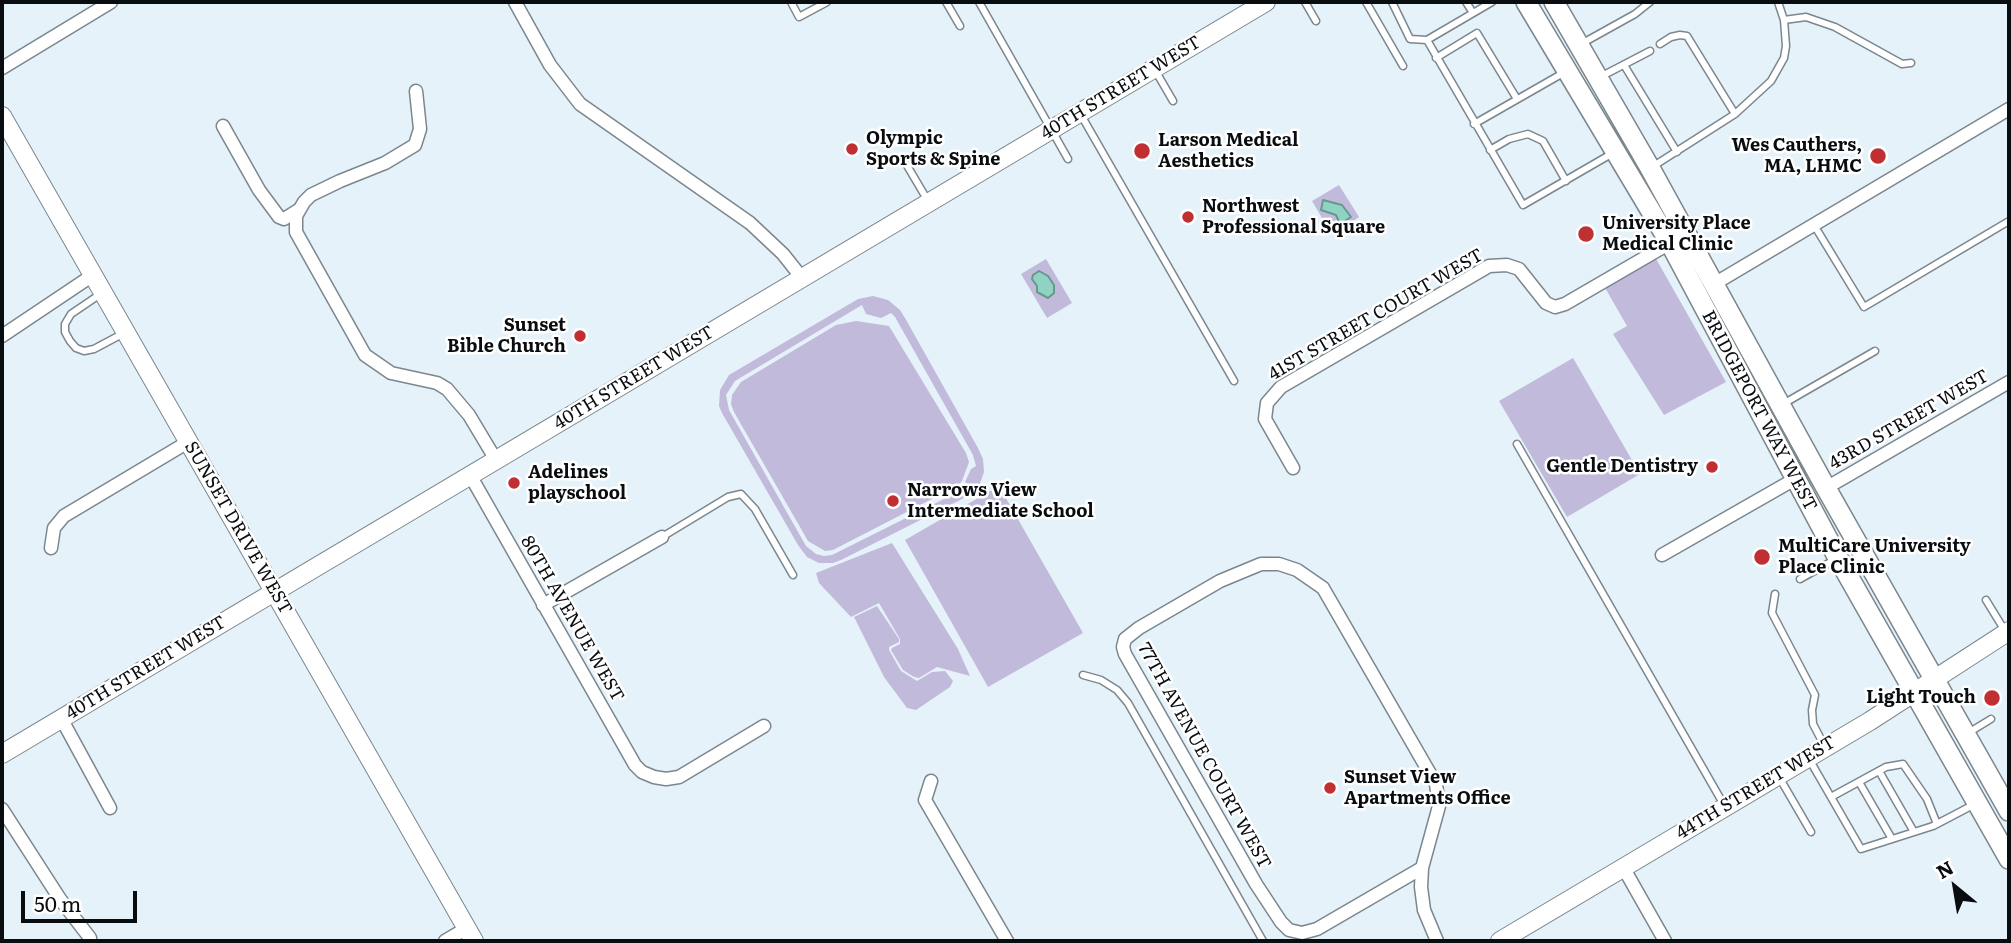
<!DOCTYPE html>
<style>
body{margin:0}
#map{position:relative;width:2011px;height:943px;overflow:hidden;background:#e6f2fa;font-family:Literata,serif}
canvas{display:block}
.frame{position:absolute;inset:0;border:4px solid #0a0d10;pointer-events:none}
.north{position:absolute;left:1920px;top:852px;width:70px;height:70px;-webkit-text-stroke:5px #fff;paint-order:stroke;rotate:330deg;font-size:19px;font-weight:700;line-height:28px;text-align:center;color:#0a0d10}
.north::after{content:'';display:block;margin:auto;width:24px;height:32px;background:#0a0d10;clip-path:polygon(50% 0,100% 100%,50% 72%,0 100%)}
.scale{position:absolute;left:21px;top:891px;width:116px;height:32px;box-sizing:border-box;border:4px solid #0a0d10;border-top:0;padding-left:9px;font-size:21px;line-height:24px;white-space:nowrap;color:#0a0d10;-webkit-text-stroke:5px #fff;paint-order:stroke}
</style>
<div id="map">
<canvas width="2011" height="943"></canvas>
<div class="frame"></div>
<div class="north">N</div>
<div class="scale">50 m</div>
</div>
<script>
const g = document.querySelector('canvas').getContext('2d');
g.lineJoin = 'round';
function fillPath(path, color) { g.fillStyle = color; g.fill(path, 'evenodd'); }
const shape = rows => new Path2D(rows.map(r => 'M' + r).join(''));
function strokePath(path, color, width, dash) { g.strokeStyle = color; g.lineWidth = width; g.lineCap = dash ? 'butt' : 'round'; g.setLineDash(dash || []); g.stroke(path); }
function write(font, color, halo, rows, align = 'center') {
  g.font = font + ' Literata,serif'; g.lineWidth = 5; g.setLineDash([]); g.textBaseline = 'middle'; g.strokeStyle = halo; g.fillStyle = color; for (const [text, x, y, turn = 0] of rows) {
    g.save(); g.translate(x, y); g.rotate((+turn || 0) * Math.PI / 180); g.textAlign = isNaN(turn) ? turn : align; if (halo) g.strokeText(text, 0, 0); g.fillText(text, 0, 0); g.restore();
  }
}
fillPath(shape([
 [1339,185,1359,217,1341,230,1335,227,1329,230,1312,201],
 [1655,257,1726,382,1664,415,1613,334,1627,326,1604,286],
 [1046,259,1072,303,1047,318,1021,274],
 [873,296,888,300,900,310,905,318,978,448,983,459,984,472,979,486,968,496,841,560,833,563,819,563,807,557,798,545,722,413,719,406,720,390,729,375,858,299],
 [862,305,866,314,881,318,891,313,895,317,973,455,976,466,971,469,965,482,969,485,966,488,832,555,824,556,816,554,806,546,729,410,726,395,735,381],
 [856,321,889,326,966,453,969,462,962,481,957,486,833,550,825,551,808,541,734,412,731,404,732,395,741,382,836,325],
 [1573,358,1640,474,1567,517,1499,401],
 [999,486,1083,633,988,687,905,540],
 [892,543,958,649,970,676,937,667,919,678,914,677,903,670,891,650,892,648,900,644,900,639,879,603,851,617,819,583,816,573],
 [877,606,899,639,899,642,889,647,889,650,901,671,917,681,932,672,945,671,953,681,950,687,916,710,907,708,884,677,854,617]
]), '#c1bada');
const water = shape([
 [1323,200,1342,205,1351,217,1340,224,1336,215,1321,210,1323,200],
 [1039,271,1048,276,1054,285,1054,293,1048,298,1037,292,1037,286,1032,279,1033,275,1039,271]
]);
fillPath(water, '#90d3c2');
strokePath(water, '#68988d', 2);
const lane = shape([
 [791,2,799,17,827,2],
 [946,2,960,26],
 [979,2,1068,159],
 [1305,2,1316,21],
 [1366,2,1403,66],
 [1392,2,1410,39,1427,40,1492,2],
 [1466,2,1473,13],
 [1784,20,1806,17,1835,27,1902,64,1911,63],
 [1427,40,1523,205,1613,153],
 [1581,44,1635,14,1650,2],
 [1660,44,1671,37,1680,35,1687,36,1735,114],
 [1436,58,1477,33,1517,99],
 [1624,65,1677,152],
 [1155,70,1173,101],
 [1602,76,1650,51],
 [1081,115,1234,381],
 [1474,124,1565,72],
 [1490,150,1509,139,1528,134,1543,141,1566,181],
 [905,162,928,201],
 [1652,167,1735,114,1771,81,1784,58,1786,46,1784,20,1778,2],
 [1814,225,1864,307,2009,221],
 [102,293,71,314,65,324,65,332,70,341,76,348,84,351,94,349,124,333],
 [1783,404,1875,351],
 [1517,444,1724,805],
 [662,537,728,497,741,494,755,509,793,575],
 [1800,579,1836,559],
 [1775,594,1772,613,1815,695,1812,710,1813,724,1824,745],
 [1986,600,2005,631],
 [1083,675,1101,680,1117,690,1128,703,1263,941],
 [1968,733,1991,719],
 [1809,759,1861,849,1933,826,1975,804],
 [1879,771,1914,832],
 [1779,777,1811,832],
 [1859,782,1892,839],
 [1831,797,1886,767,1903,764,1927,799,1937,824]
]);
const street = shape([
 [515,2,550,65,580,104,750,223,783,254,802,278],
 [2,68,111,2],
 [416,91,420,129,415,145,385,163,340,181,311,195,304,202,296,216,296,232,365,355,391,373,437,383,447,389,469,415,496,460],
 [223,126,259,190,279,217,284,219,300,209],
 [1714,284,2009,109],
 [2,336,93,275],
 [1293,468,1265,419,1267,403,1281,387,1489,266,1507,265,1519,269,1546,303,1555,307,1565,304,1670,243],
 [470,475,635,765,642,772,654,777,666,779,679,777,764,726],
 [1826,488,2009,382],
 [51,548,54,528,64,516,188,442],
 [1662,555,1795,479],
 [543,605,662,537],
 [61,718,110,808],
 [931,781,925,800,1007,941],
 [2,809,60,899,90,938],
 [1623,867,1665,941],
 [1422,868,1317,929,1302,933,1289,930,1281,922,1256,884,1125,654,1123,647,1125,639,1139,628,1220,581,1261,564,1279,564,1297,570,1323,588,1436,784,1439,806,1422,868,1421,887,1424,910,1437,941],
 [445,941,467,928]
]);
const secondary = shape([
 [2,116,474,941],
 [2,754,1266,2],
 [1500,941,1870,721,2009,631]
]);
const primary = shape([
 [1526,2,1670,243,1838,558,2009,859],
 [1554,2,1650,168,1826,488,2009,811]
]);
strokePath(lane, '#7b868d', 9);
strokePath(street, '#7b868d', 15);
strokePath(secondary, '#7b868d', 20);
strokePath(primary, '#7b868d', 22);
strokePath(lane, '#fff', 6);
strokePath(street, '#fff', 12);
strokePath(secondary, '#fff', 18);
strokePath(primary, '#fff', 19);
for (const [x, y, r, color] of [
 [852,149,7,"#c03033"],
 [1142,151,9,"#c03033"],
 [1878,156,9,"#c03033"],
 [1188,217,7,"#c03033"],
 [1586,234,9,"#c03033"],
 [580,336,7,"#c03033"],
 [1712,467,7,"#c03033"],
 [514,483,7,"#c03033"],
 [893,501,7,"#c03033"],
 [1762,557,9,"#c03033"],
 [1992,698,9,"#c03033"],
 [1330,788,7,"#c03033"]
]) { const dot = new Path2D(); dot.arc(x, y, r, 0, 2 * Math.PI); g.fillStyle = color; g.fill(dot); strokePath(dot, '#fff', 2.5); }
write('18px', '#0a0d10', '#fff', [
 ["40TH STREET WEST",1121,88,-31],
 ["41ST STREET COURT WEST",1376,315,-30],
 ["40TH STREET WEST",634,378,-31],
 ["BRIDGEPORT WAY WEST",1759,411,62],
 ["43RD STREET WEST",1909,420,-30],
 ["SUNSET DRIVE WEST",238,528,60],
 ["80TH AVENUE WEST",572,619,60],
 ["40TH STREET WEST",146,668,-31],
 ["77TH AVENUE COURT WEST",1204,756,61],
 ["44TH STREET WEST",1756,788,-31]
]);
write('bold 18px', '#0a0d10', '#fff', [
 ["Olympic",866,139],
 ["Sports & Spine",866,160],
 ["Larson Medical",1158,141],
 ["Aesthetics",1158,162],
 ["Wes Cauthers,",1862,146,"right"],
 ["MA, LHMC",1862,167,"right"],
 ["Northwest",1202,207],
 ["Professional Square",1202,228],
 ["University Place",1602,224],
 ["Medical Clinic",1602,245],
 ["Sunset",566,326,"right"],
 ["Bible Church",566,347,"right"],
 ["Gentle Dentistry",1698,467,"right"],
 ["Adelines",528,473],
 ["playschool",528,494],
 ["Narrows View",907,491],
 ["Intermediate School",907,512],
 ["MultiCare University",1778,547],
 ["Place Clinic",1778,568],
 ["Light Touch",1976,698,"right"],
 ["Sunset View",1344,778],
 ["Apartments Office",1344,799]
], 'left');
</script>
